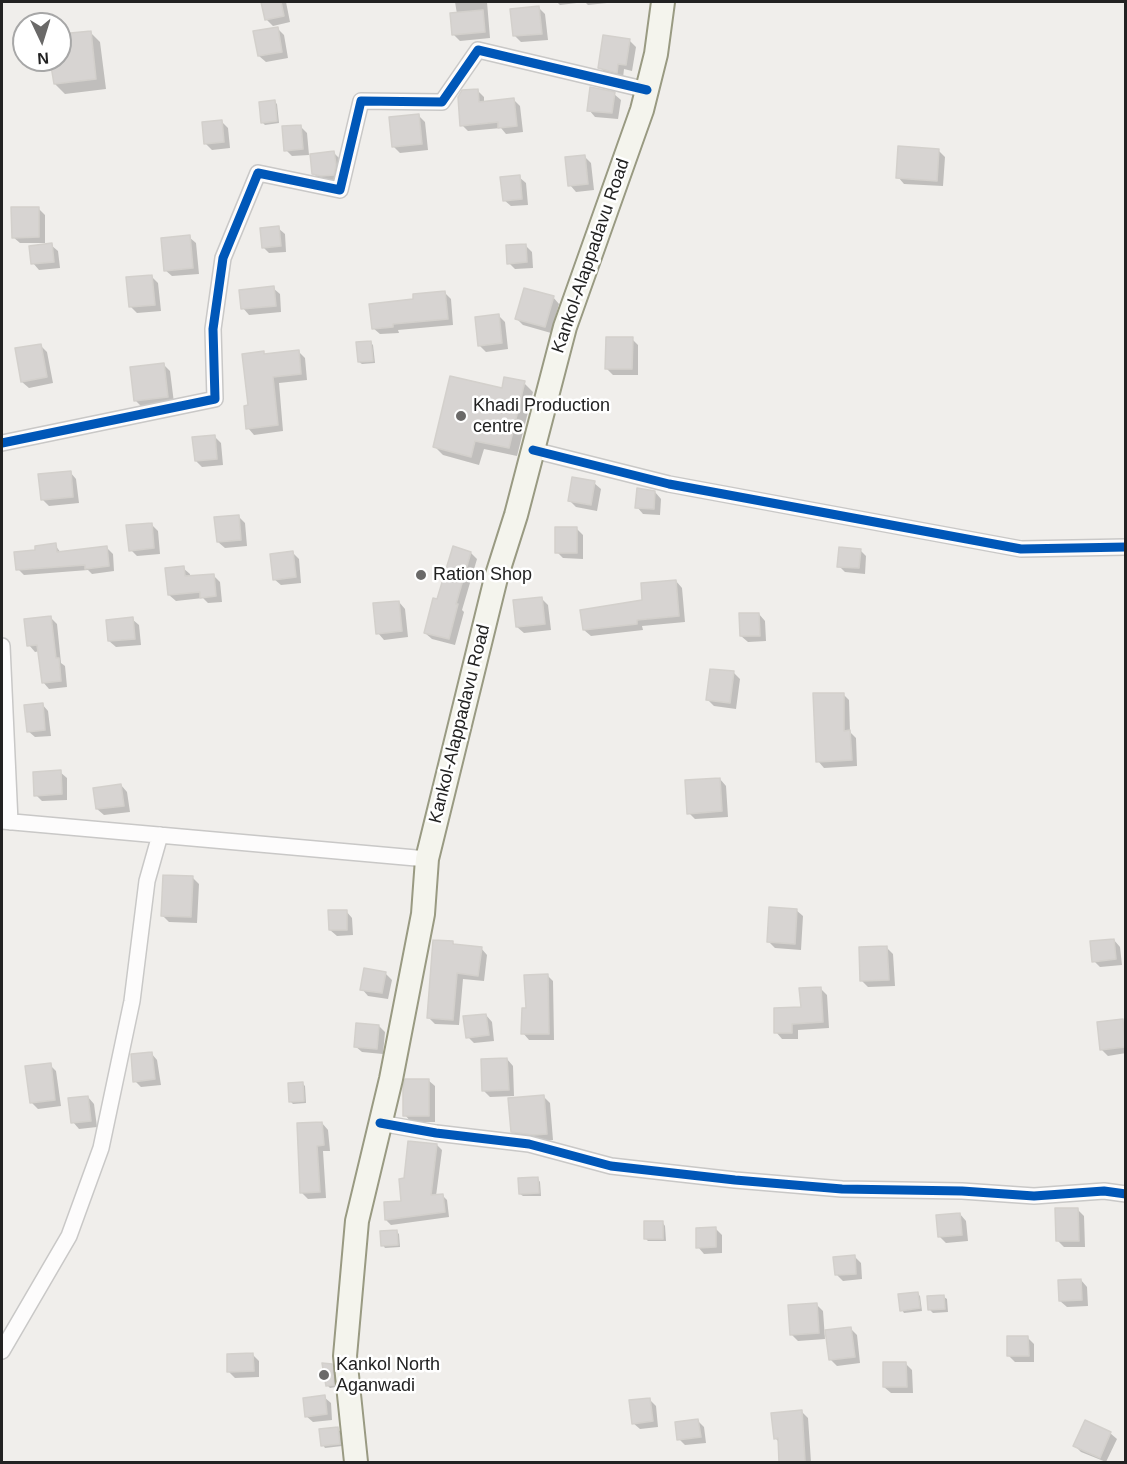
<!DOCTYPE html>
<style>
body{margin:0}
#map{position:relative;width:1127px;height:1464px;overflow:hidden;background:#f0eeeb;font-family:Helvetica,sans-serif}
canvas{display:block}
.frame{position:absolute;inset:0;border:3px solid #222;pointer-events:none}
.north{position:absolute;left:12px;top:12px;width:60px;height:60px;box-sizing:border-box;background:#fff;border:2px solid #a7a7a7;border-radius:50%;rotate:176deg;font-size:16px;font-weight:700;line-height:24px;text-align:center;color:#222}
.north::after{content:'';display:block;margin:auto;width:21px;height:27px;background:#6a6968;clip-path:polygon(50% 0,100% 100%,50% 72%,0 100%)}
</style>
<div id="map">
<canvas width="1127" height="1464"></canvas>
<div class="frame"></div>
<div class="north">N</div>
</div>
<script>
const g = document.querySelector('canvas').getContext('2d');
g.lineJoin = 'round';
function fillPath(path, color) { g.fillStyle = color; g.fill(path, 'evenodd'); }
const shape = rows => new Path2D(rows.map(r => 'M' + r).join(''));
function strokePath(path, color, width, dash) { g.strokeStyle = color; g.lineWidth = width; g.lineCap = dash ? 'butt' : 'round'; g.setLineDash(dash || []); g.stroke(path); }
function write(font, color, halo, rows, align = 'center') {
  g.font = font + ' Helvetica,sans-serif'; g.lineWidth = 5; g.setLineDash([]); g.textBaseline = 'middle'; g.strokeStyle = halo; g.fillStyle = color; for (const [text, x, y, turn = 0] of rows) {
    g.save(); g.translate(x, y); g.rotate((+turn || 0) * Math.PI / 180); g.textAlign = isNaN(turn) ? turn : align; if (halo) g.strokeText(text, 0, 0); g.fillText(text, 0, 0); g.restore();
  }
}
fillPath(shape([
 [263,2,286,2,290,22,273,26,266,19],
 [455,2,487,2,490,38,460,41,454,35,457,14],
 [557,2,607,2,607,3,588,5,585,2,560,5],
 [539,8,545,14,548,40,521,42,515,36],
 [278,29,284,35,288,58,266,62,259,56],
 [90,32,100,42,106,89,65,94,55,84,52,60,60,60,60,36],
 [629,40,636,47,632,71,624,69,623,78,607,74,600,68],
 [477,90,484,97,484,103,514,100,520,106,523,132,506,134,501,128,468,131,462,125],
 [614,94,621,100,618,119,595,117,589,110],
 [274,101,277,104,279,123,265,125,262,122],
 [419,116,425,122,428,150,400,153,393,146],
 [221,121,228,128,230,148,212,150,205,143],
 [300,126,307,133,309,155,292,156,286,150],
 [938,150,945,157,943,186,904,184,898,177],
 [334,153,340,159,340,181,320,180,314,174],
 [584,156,591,163,594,190,576,192,570,185],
 [519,177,526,183,528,205,511,206,504,200],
 [38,208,45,215,45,243,20,243,13,237],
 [278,228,285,234,286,252,269,253,263,247],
 [189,237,196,243,199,274,172,276,165,270],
 [51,245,58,251,60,268,39,270,33,263],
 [526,246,532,252,533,268,515,269,509,263],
 [151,276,158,283,161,311,137,313,131,307],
 [273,288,280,294,281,312,249,315,243,308],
 [444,292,451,299,453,325,398,330,399,333,380,334,373,328,415,301],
 [553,297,559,304,551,333,523,325,517,319],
 [499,316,505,322,508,349,486,352,479,345],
 [632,339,638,345,638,375,613,375,607,369],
 [370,342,373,345,375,363,362,364,359,362],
 [40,345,47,352,53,383,29,388,22,382],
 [299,352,305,358,307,380,279,383,283,431,254,435,248,428,249,407,263,353,265,355],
 [163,364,170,371,174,403,142,407,136,401],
 [524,383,533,392,517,456,484,449,479,465,443,455,435,447,503,390],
 [214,436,221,443,223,465,202,467,196,461],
 [70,472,76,479,79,503,49,506,42,499],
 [594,483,601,489,597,511,576,507,569,500],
 [655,492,661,499,660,515,643,514,637,507],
 [238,516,245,523,247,546,225,548,218,542],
 [151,524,158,531,160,554,137,556,131,550],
 [576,528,583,535,583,559,563,558,557,552],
 [55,545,61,553,107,548,113,554,114,571,92,574,88,570,24,575,18,569,37,551],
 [860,550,866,556,865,574,845,572,839,566],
 [293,553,299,559,301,583,281,585,274,579],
 [471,553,477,559,462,610,464,612,455,645,432,639,425,633,438,600],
 [183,568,190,574,190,577,213,575,220,582,222,602,208,603,203,598,176,601,169,595],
 [676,581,682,588,685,622,642,626,643,630,591,636,584,630,644,601],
 [542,599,548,605,551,630,524,633,517,627],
 [399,602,405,609,408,637,384,640,378,633],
 [759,614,765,621,766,641,748,642,741,636],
 [51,618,57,624,61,663,65,666,67,687,49,689,43,682,40,651,35,652,29,645],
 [132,619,139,625,141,645,116,647,109,641],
 [734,673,740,679,736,709,714,706,708,700],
 [843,694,849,700,850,732,856,738,857,766,824,768,818,761],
 [42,704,48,711,51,736,35,737,28,731],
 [60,772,67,778,67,800,42,801,36,795],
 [720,779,726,786,728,817,695,819,689,813],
 [121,785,127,792,130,812,104,815,97,809],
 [193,878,199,884,197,923,169,922,162,915],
 [796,910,803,916,801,950,775,948,769,942],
 [346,911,352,918,353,935,337,936,330,930],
 [1114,940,1120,947,1122,965,1100,967,1094,961],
 [453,943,455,945,481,948,487,955,484,981,463,979,459,1025,435,1024,428,1017],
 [887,948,893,954,895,986,868,987,862,981],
 [385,973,392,980,388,999,368,996,362,989],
 [547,975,553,981,554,1040,529,1040,523,1033,528,1010],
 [820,988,827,995,829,1028,798,1030,798,1039,782,1039,776,1032,802,1009],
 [486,1015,492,1022,494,1041,474,1043,468,1037],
 [1122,1021,1126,1024,1126,1053,1108,1056,1101,1049],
 [379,1026,385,1032,383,1054,362,1052,355,1046],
 [151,1053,157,1060,161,1085,141,1087,135,1081],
 [507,1059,513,1066,514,1096,490,1097,484,1091],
 [50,1065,56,1071,61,1106,38,1109,31,1102],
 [428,1080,435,1086,435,1122,411,1122,405,1115],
 [302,1083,305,1086,306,1103,293,1104,290,1101],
 [543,1096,550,1103,553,1140,541,1141,519,1138,512,1131],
 [88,1097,94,1104,97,1127,79,1129,73,1122],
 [322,1123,328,1130,330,1151,323,1151,326,1198,308,1199,301,1192],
 [437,1145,442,1150,436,1196,442,1195,447,1200,449,1217,391,1225,386,1220,403,1202,405,1179],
 [538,1179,540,1182,541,1196,523,1196,520,1194],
 [1078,1210,1084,1216,1085,1247,1064,1247,1058,1241],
 [960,1214,966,1221,968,1241,946,1243,939,1236],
 [663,1223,665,1226,666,1241,648,1241,645,1238],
 [715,1228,722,1235,722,1253,704,1254,698,1247],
 [396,1231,399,1234,400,1247,385,1248,383,1245],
 [854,1256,861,1263,862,1279,843,1281,837,1275],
 [1081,1280,1087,1287,1088,1306,1067,1307,1060,1301],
 [917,1293,920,1296,922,1311,904,1313,902,1310],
 [944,1297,947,1299,948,1312,933,1313,930,1310],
 [817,1305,823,1311,825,1339,798,1341,791,1334],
 [850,1328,857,1335,860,1363,837,1366,830,1359],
 [1027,1337,1034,1344,1034,1362,1015,1362,1009,1356],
 [252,1354,259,1361,259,1377,235,1378,229,1372],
 [906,1364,912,1370,913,1393,891,1393,884,1387],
 [332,1365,334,1368,336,1387,330,1388,327,1385],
 [324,1397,331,1403,332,1420,313,1422,306,1416],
 [650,1400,656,1406,658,1427,640,1429,633,1423],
 [801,1411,808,1418,811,1462,782,1462,779,1442,775,1438],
 [698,1421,704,1427,706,1443,685,1445,679,1439],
 [337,1429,340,1431,342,1446,325,1448,323,1445],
 [1110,1433,1117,1439,1106,1462,1081,1452,1075,1446]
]), '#0003');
const building = shape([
 [261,2,281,2,284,16,265,20,261,2],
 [539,6,542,34,513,36,510,9,539,6],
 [483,10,485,32,452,35,450,13,483,10],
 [278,27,282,52,258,56,253,31,278,27],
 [91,31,96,79,54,84,50,60,60,60,60,34,91,31],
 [603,35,630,39,626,65,618,64,617,73,598,68,603,35],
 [590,87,615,92,612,113,587,111,590,87],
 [478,89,479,102,514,98,517,126,498,128,498,122,460,126,458,97,462,90,478,89],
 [275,100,277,121,261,123,259,102,275,100],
 [419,114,422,144,392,147,389,117,419,114],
 [222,120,224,142,204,144,202,122,222,120],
 [301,125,303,149,284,151,282,126,301,125],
 [898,146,939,149,937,181,896,178,898,146],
 [334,151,336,165,334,175,321,176,312,174,310,154,334,151],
 [585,155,588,184,568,186,565,157,585,155],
 [520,175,522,199,503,201,500,177,520,175],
 [11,207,39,207,39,237,12,238,11,207],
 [279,226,281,246,262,248,260,228,279,226],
 [190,235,193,268,164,271,161,238,190,235],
 [52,243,54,262,31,264,29,246,52,243],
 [526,244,527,262,507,264,506,245,526,244],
 [152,275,155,305,129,307,126,277,152,275],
 [274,286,276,306,241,309,239,290,274,286],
 [524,288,554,296,545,327,515,319,524,288],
 [445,291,448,319,393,324,393,327,372,329,369,304,413,299,413,294,445,291],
 [499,314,502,343,478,346,475,317,499,314],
 [606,337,633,337,632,369,605,369,606,337],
 [371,341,373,361,358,362,356,342,371,341],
 [41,344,47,377,21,382,15,348,41,344],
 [299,350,301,374,273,377,278,425,246,429,244,406,248,405,242,354,264,351,264,354,299,350],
 [164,363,168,397,134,401,130,367,164,363],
 [450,376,502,388,504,377,525,381,509,448,475,441,471,457,433,447,450,376],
 [215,435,217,459,195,461,192,437,215,435],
 [71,471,73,497,41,500,38,474,71,471],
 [572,477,595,481,591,505,568,501,572,477],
 [637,488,655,491,654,509,635,508,637,488],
 [239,515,241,540,217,542,214,517,239,515],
 [152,523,154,548,129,551,126,525,152,523],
 [555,527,577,527,577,553,555,553,555,527],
 [56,543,57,552,107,546,109,566,85,569,85,565,16,570,14,552,35,550,35,546,56,543],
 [453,546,471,552,456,604,458,604,449,639,424,633,433,598,437,599,453,546],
 [839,547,861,549,859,568,837,567,839,547],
 [293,551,296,577,273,580,270,554,293,551],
 [184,566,185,576,214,574,216,596,200,598,200,592,168,595,165,568,184,566],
 [676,580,679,616,637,620,637,624,583,630,580,610,642,600,641,583,676,580],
 [542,597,545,624,516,627,513,600,542,597],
 [399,601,402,631,376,634,373,603,399,601],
 [739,613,759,613,760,636,740,636,739,613],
 [51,616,56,658,59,658,61,681,42,683,37,645,27,646,24,619,51,616],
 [133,617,135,639,108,641,106,620,133,617],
 [710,669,734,671,730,703,706,700,710,669],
 [813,693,844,693,844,731,850,730,852,760,816,762,813,693],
 [43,703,45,730,27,732,24,705,43,703],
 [61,770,62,794,34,796,33,772,61,770],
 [720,778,722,811,687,814,685,780,720,778],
 [121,784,124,806,96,809,93,788,121,784],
 [163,875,193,876,191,917,161,916,163,875],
 [769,907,797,909,795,944,767,942,769,907],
 [328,910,347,910,347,930,329,930,328,910],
 [1114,939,1116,959,1092,962,1090,941,1114,939],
 [433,940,453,941,453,944,482,947,478,976,457,973,453,1020,427,1018,433,940],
 [887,946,889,980,860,981,859,947,887,946],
 [364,968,386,972,382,993,360,990,364,968],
 [548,974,549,1034,521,1034,522,1008,526,1008,524,975,548,974],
 [821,987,823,1022,792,1024,792,1033,774,1033,774,1008,801,1007,799,988,821,987],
 [486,1014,489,1035,466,1038,463,1016,486,1014],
 [1123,1019,1125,1047,1100,1050,1097,1022,1123,1019],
 [356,1023,379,1025,377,1049,354,1047,356,1023],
 [152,1052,155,1079,133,1082,131,1054,152,1052],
 [507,1058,509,1090,482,1091,481,1059,507,1058],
 [51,1063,55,1100,30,1103,25,1066,51,1063],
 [405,1079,429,1079,429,1116,403,1116,403,1087,405,1079],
 [303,1082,304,1101,289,1102,288,1083,303,1082],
 [544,1095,547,1134,533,1135,511,1132,508,1098,544,1095],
 [88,1096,91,1121,71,1123,68,1098,88,1096],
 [322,1122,324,1145,317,1146,320,1192,300,1193,297,1123,322,1122],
 [408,1141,437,1144,431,1195,443,1194,445,1212,385,1220,384,1202,401,1201,399,1179,404,1178,408,1141],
 [538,1177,539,1193,519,1194,518,1178,538,1177],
 [1055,1208,1078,1208,1079,1241,1056,1241,1055,1208],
 [960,1213,962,1235,938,1237,936,1215,960,1213],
 [644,1221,663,1221,663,1239,644,1239,644,1221],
 [716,1227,716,1247,696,1248,696,1228,716,1227],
 [397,1230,398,1245,381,1246,380,1231,397,1230],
 [855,1255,856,1274,835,1275,833,1257,855,1255],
 [1081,1279,1082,1300,1059,1301,1058,1280,1081,1279],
 [918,1292,920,1308,900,1311,898,1294,918,1292],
 [944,1295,945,1309,928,1310,927,1296,944,1295],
 [817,1303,819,1333,790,1335,788,1305,817,1303],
 [851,1327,855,1357,829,1360,825,1330,851,1327],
 [1007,1336,1028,1336,1029,1356,1007,1356,1007,1336],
 [253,1353,254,1371,227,1372,227,1354,253,1353],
 [883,1362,906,1362,907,1387,883,1387,883,1362],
 [322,1363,332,1364,334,1385,326,1386,322,1363],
 [325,1395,327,1414,305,1417,303,1398,325,1395],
 [650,1398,653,1421,632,1424,629,1400,650,1398],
 [802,1410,805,1461,779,1462,778,1438,774,1439,771,1413,802,1410],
 [698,1419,701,1437,677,1440,675,1422,698,1419],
 [1085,1420,1111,1432,1100,1458,1073,1446,1085,1420],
 [338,1427,340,1444,321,1446,319,1429,338,1427]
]);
fillPath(building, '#d7d4d2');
strokePath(building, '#d3d0cc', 1.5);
const minor = shape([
 [2,443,215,399,213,329,223,258,258,173,340,190,361,101,442,102,478,50,647,90],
 [533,450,669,484,1021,549,1126,547],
 [2,646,10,822],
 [2,821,427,859],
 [380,1123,436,1133,529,1144,611,1166,735,1180,842,1189,962,1191,1034,1196,1104,1191,1126,1194],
 [2,1351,69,1236,101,1148,132,1001,147,881,160,835]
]);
const secondary = shape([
 [356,1462,345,1356,357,1221,391,1079,423,914,427,859,496,578,516,515,565,327,642,110,656,54,663,2]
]);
strokePath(minor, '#c9c8c7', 18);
strokePath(secondary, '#999a82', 26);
strokePath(minor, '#fdfcfc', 15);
strokePath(secondary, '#f4f4ed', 22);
strokePath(shape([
 [2,443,215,399,213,329,223,258,258,173,340,190,361,101,442,102,478,50,647,90],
 [533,450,669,484,1021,549,1126,547],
 [380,1123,436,1133,529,1144,611,1166,735,1180,842,1189,962,1191,1034,1196,1104,1191,1126,1194]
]), '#0057b8', 9);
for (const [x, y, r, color] of [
 [461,416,6,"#6a6968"],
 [421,575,6,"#6a6968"],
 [324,1375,6,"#6a6968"]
]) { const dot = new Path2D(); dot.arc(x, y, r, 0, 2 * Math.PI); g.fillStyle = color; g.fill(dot); strokePath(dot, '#fff', 2); }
write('18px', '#222', '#fff', [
 ["Kankol-Alappadavu Road",591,256,-71],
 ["Kankol-Alappadavu Road",460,724,-76]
]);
write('18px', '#222', '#fff', [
 ["Khadi Production",473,406],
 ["centre",473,427],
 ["Ration Shop",433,575],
 ["Kankol North",336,1365],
 ["Aganwadi",336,1386]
], 'left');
</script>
